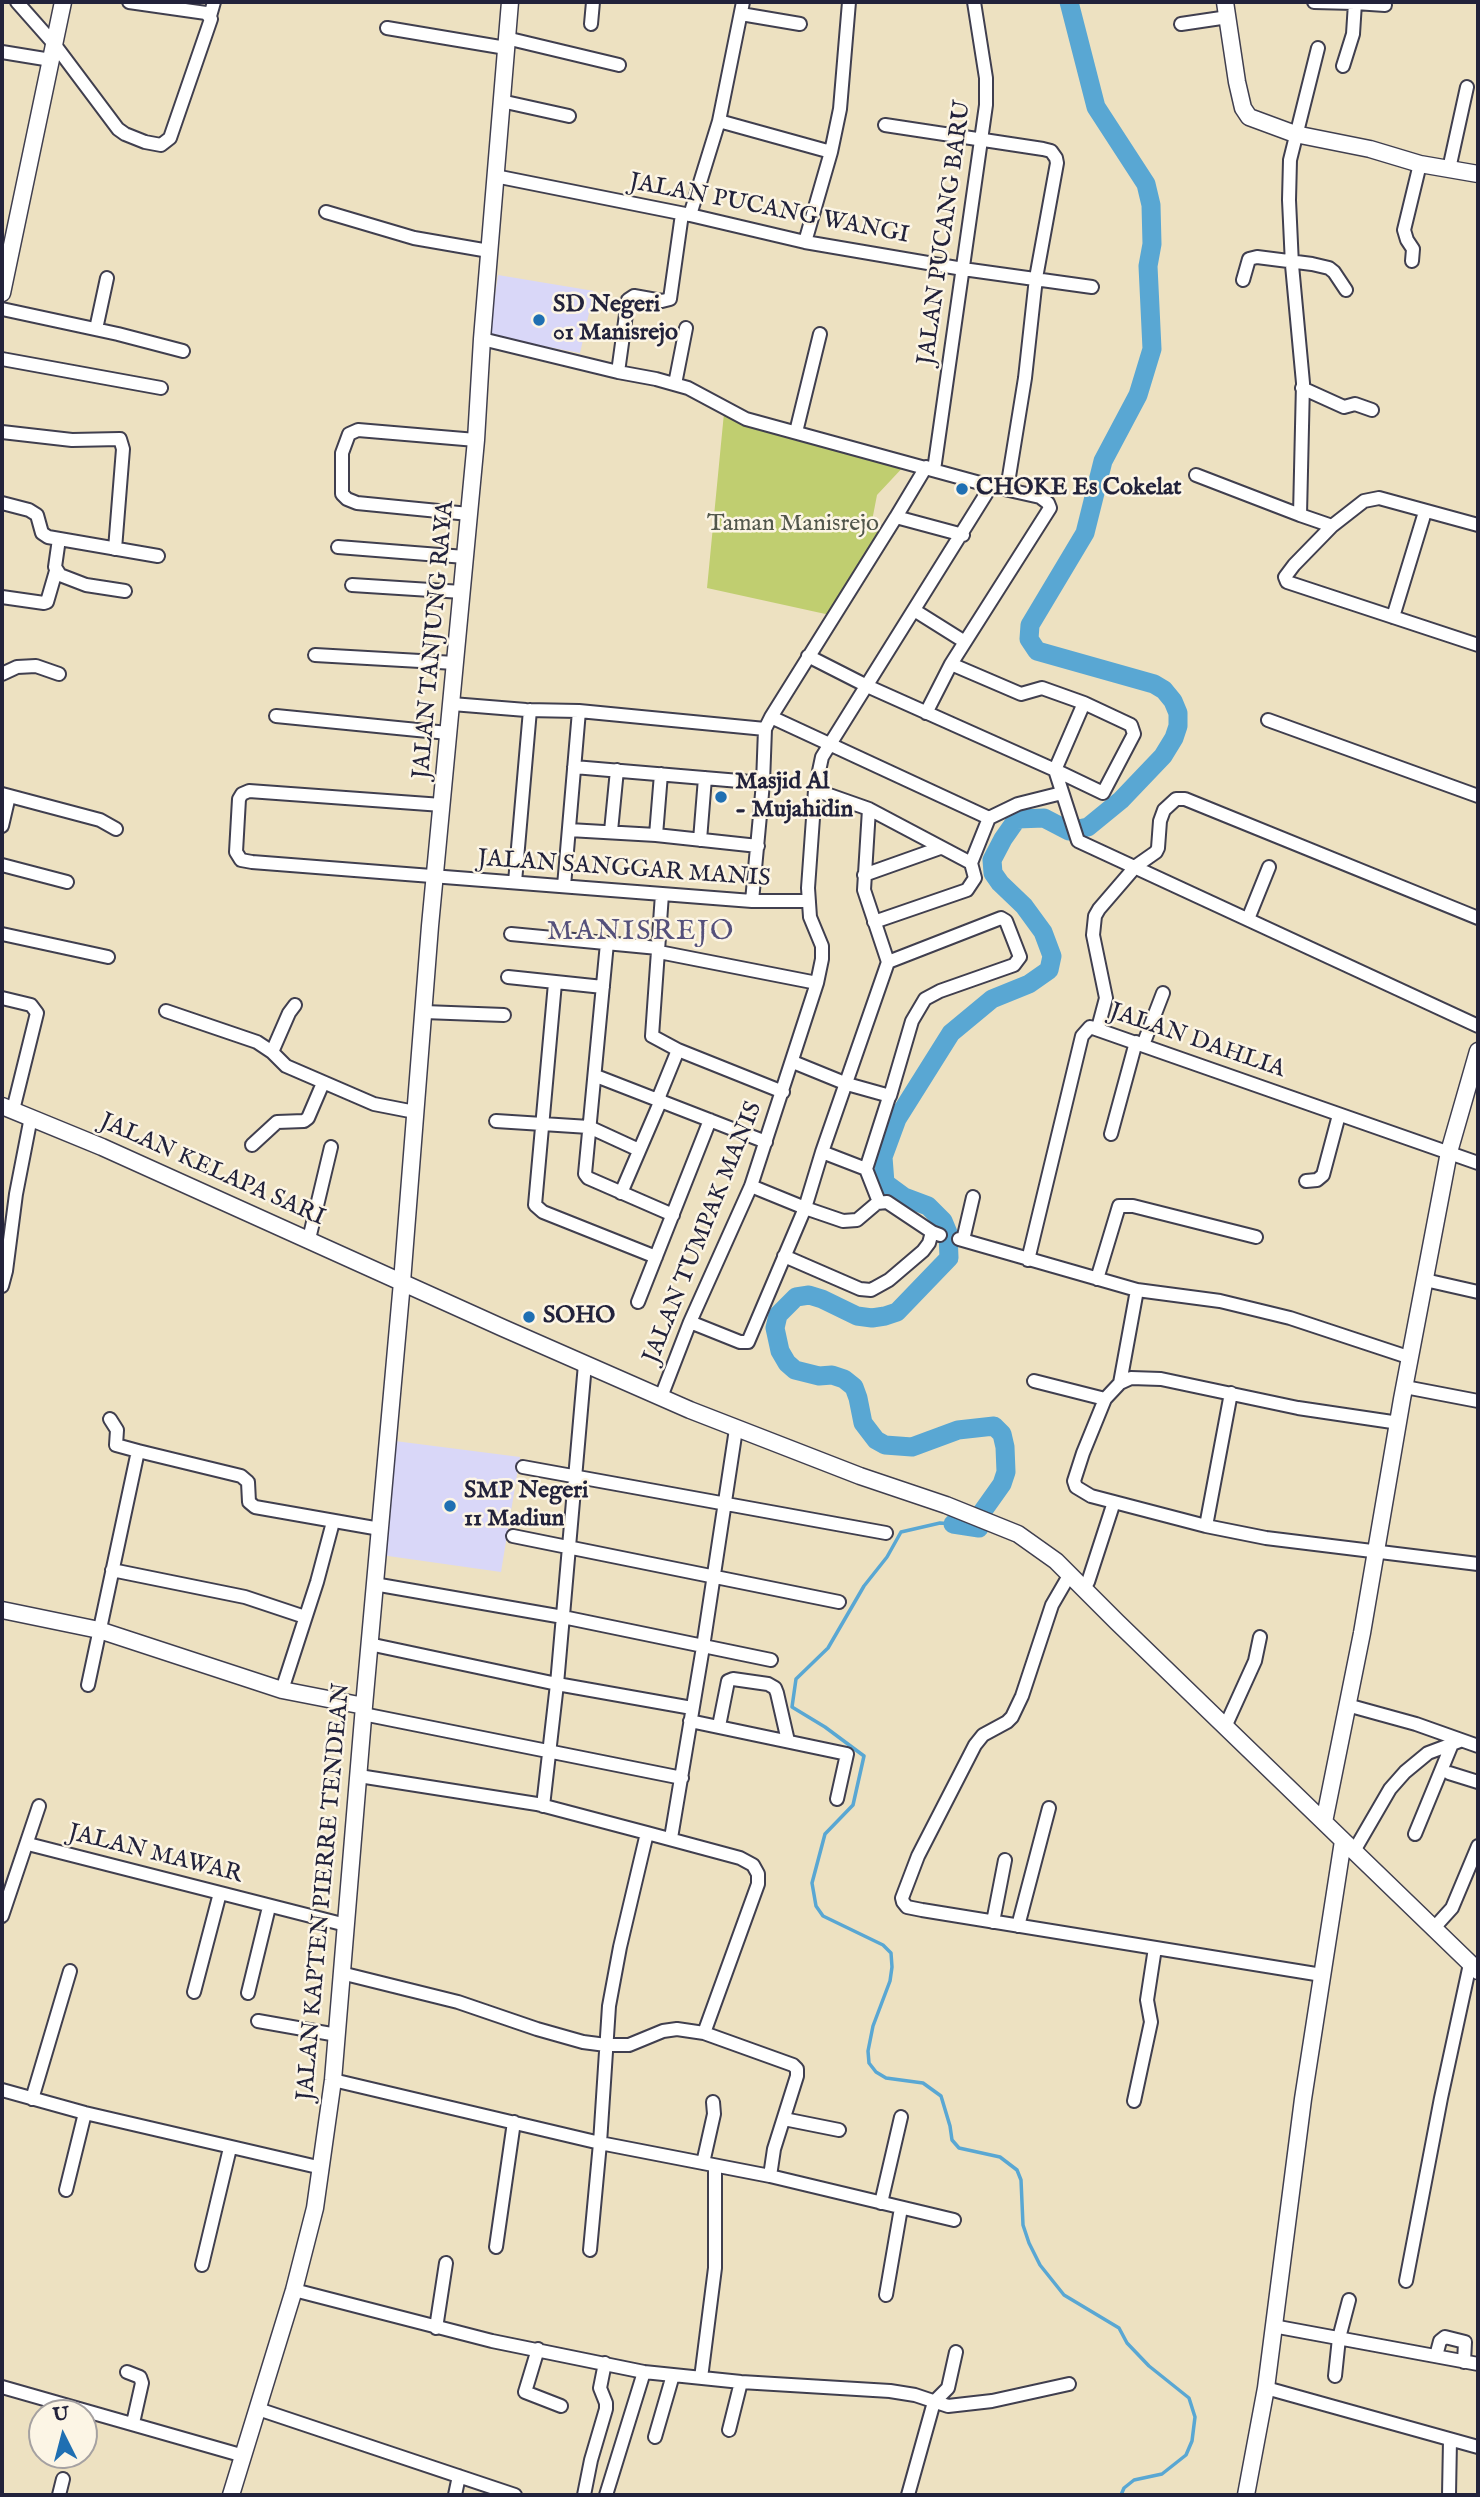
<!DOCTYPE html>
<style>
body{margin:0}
#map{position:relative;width:1480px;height:2497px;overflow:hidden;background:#ede1c1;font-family:"IM FELL English",serif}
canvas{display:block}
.frame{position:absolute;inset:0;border:4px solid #22223b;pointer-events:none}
.north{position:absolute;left:28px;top:2399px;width:70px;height:70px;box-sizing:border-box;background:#fcf5e5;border:2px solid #a5a1a1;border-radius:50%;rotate:354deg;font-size:19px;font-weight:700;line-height:28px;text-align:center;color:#22223b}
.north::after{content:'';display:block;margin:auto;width:24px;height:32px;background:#1f6fb2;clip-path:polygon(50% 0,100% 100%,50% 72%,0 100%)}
</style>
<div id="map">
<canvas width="1480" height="2497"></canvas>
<div class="frame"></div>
<div class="north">U</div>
</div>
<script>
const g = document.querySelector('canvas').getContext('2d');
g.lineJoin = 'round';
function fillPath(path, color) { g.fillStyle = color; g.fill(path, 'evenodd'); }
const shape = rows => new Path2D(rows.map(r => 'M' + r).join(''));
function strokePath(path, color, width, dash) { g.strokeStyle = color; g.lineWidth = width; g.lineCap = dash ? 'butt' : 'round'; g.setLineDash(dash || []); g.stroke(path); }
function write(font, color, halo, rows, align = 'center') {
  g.font = font + ' "IM FELL English",serif'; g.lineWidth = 5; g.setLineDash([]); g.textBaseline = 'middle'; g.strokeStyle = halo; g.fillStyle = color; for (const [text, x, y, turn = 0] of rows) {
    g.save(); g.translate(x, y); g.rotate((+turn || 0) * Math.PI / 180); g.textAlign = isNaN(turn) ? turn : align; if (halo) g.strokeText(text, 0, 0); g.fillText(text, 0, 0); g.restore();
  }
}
fillPath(shape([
 [498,275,594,291,580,353,489,336],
 [395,1441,520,1457,501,1572,381,1555]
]), '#d9d7f8');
fillPath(shape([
 [724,413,906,464,877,495,871,526,885,532,830,615,707,588]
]), '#c0ce70');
strokePath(shape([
 [953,1524,940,1523,901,1532,887,1557,864,1586,828,1648,796,1679,792,1707,825,1727,864,1756,853,1805,825,1834,812,1883,816,1906,823,1916,883,1945,891,1953,892,1967,890,1981,873,2026,868,2051,869,2063,876,2072,886,2078,923,2083,941,2096,950,2126,952,2140,959,2148,1000,2157,1017,2170,1021,2180,1023,2225,1029,2243,1040,2265,1064,2295,1119,2328,1127,2343,1149,2366,1189,2398,1195,2417,1192,2441,1186,2455,1162,2474,1134,2480,1124,2488,1121,2495]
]), '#59a7d3', 3.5);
strokePath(shape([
 [953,1524,979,1528,980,1515,1002,1484,1006,1472,1005,1447,1002,1434,994,1426,958,1430,912,1447,885,1445,876,1440,863,1423,858,1398,854,1387,844,1379,832,1375,819,1376,795,1370,787,1363,780,1351,775,1328,778,1315,796,1297,809,1295,822,1299,857,1316,872,1318,885,1316,897,1312,949,1258,948,1233,943,1221,928,1206,904,1197,885,1183,883,1157,897,1119,951,1033,992,999,1029,984,1049,970,1052,956,1043,932,1024,906,1000,883,993,873,992,860,1003,839,1017,819,1044,818,1069,831,1088,827,1121,800,1163,756,1174,738,1178,726,1178,713,1173,701,1164,690,1154,684,1037,651,1029,639,1030,625,1085,533,1103,461,1138,395,1152,349,1148,266,1152,244,1151,205,1146,184,1096,107,1069,2]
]), '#59a7d3', 19);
const street = shape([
 [17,2,55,45,118,129,125,134,145,142,161,145,170,138,211,19,206,13,129,2],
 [1314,2,1355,3,1353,34,1343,66],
 [1355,3,1385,5],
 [741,14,800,24],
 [210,16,214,2],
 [591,24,593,2],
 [1181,24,1228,17],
 [387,28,506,48],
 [506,38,619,65],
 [1318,48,1290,160,1289,200,1292,265,1303,383,1300,515,1332,526,1364,501,1379,498,1478,525],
 [2,52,51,60],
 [501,101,569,116],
 [719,121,831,152],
 [885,125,1043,149,1051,151,1056,158,1057,163,1036,278,1025,378,1007,489],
 [1449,169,1467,87],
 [495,176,690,215,805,242,963,269,1092,287],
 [326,212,414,238,489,251],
 [690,215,719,121,743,2],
 [805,242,831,152,840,109,849,2],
 [1412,261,1413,249,1407,240,1404,230,1420,164],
 [1243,280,1249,259,1257,257,1312,264,1329,268,1334,272,1346,290],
 [2,309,118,334,183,351],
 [96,329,107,278],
 [482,339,618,372,656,379,688,388,746,419,991,486,1040,497,1048,503,1050,508,951,664,926,713],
 [2,359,161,388],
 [618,372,628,300,634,296,662,301,670,299,682,214],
 [675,384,686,328],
 [1302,388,1344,407,1355,404,1372,410],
 [2,432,72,440,120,439,123,449,115,549],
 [796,432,820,334],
 [934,470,986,105,986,78,974,2],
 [1196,475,1300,515],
 [2,503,29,510,37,515,42,533,48,537,158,556],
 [469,514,357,503,347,499,342,494,342,453,349,434,358,430,476,440],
 [896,517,926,467],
 [1332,526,1294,565,1285,577,1287,582,1478,645],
 [59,539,55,567,60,575,86,585,125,591],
 [338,547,465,557],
 [352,585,462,592],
 [2,597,44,603,47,602,56,571],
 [914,610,965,642],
 [1393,617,1425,512],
 [315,655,455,663],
 [808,656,867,686,1055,770,1078,841,1478,1026],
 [951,664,1021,694,1042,688,1084,703,1131,725,1134,734,1103,793,1055,770,1084,703],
 [2,674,17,667,36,666,59,674],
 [452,704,526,710,579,711,765,729],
 [276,716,448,733],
 [771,717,989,818],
 [1268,720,1478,796],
 [574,767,763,783],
 [815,790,869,809,971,863],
 [2,794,100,820,116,829],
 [442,805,249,791,242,794,239,799,236,852,241,860,252,862,752,901,809,901],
 [2,826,9,796],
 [569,830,656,835,758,846],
 [611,831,617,770],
 [656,835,661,774],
 [700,840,705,778],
 [2,865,67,882],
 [864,875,940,848],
 [515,882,530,710],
 [564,886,579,711],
 [662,894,652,1036,678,1050,783,1092],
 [752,901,763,783,765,729,771,717,896,517,963,535],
 [1248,919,1269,867],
 [874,922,967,890,975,878,971,863,989,818,1018,804,1062,793],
 [2,934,108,957],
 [511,934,658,948],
 [607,943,585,1174,588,1178,673,1215],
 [659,952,817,983],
 [508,977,603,987],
 [555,983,535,1205,543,1212,656,1257],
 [2,998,31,1005,37,1013,13,1110],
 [166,1011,257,1042,272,1052,286,1066,374,1104,415,1112],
 [424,1012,504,1015],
 [1098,1028,1106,998,1093,935,1095,916,1099,909,1136,866,1156,852,1158,848,1160,821,1164,810,1176,799,1185,799,1478,918],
 [1143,1045,1163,993],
 [272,1052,289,1013,295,1005],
 [793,1062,847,1084,890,1096,912,1021,925,999,940,991,1014,965,1020,957,1006,921,1001,918,888,962],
 [596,1076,766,1142],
 [658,1099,678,1050],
 [496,1121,589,1127,639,1150],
 [1111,1134,1136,1042],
 [252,1145,277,1122,304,1121,308,1118,323,1083],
 [822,1152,866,1169],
 [1306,1181,1317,1180,1323,1175,1339,1115],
 [751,1186,805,1208,843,1221,857,1220,877,1203,887,1202,932,1232,940,1235],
 [621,1193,661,1100],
 [879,1202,866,1169,890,1094],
 [309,1239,331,1147],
 [959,1239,1137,1290,1220,1301,1290,1318,1411,1358],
 [963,1240,973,1197],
 [784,1256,860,1289,871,1290,889,1280,923,1251,929,1243,932,1232],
 [1028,1260,1082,1036,1090,1027,1478,1163],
 [1097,1279,1119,1206,1133,1206,1256,1237],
 [1425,1280,1478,1292],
 [2,1286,6,1271,16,1194,31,1117],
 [638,1302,710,1120],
 [690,1322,740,1342,748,1342,805,1208,822,1152,888,962,864,890,869,809],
 [1034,1381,1105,1399],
 [1120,1383,1137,1290],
 [1405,1387,1478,1401],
 [661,1397,690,1322,751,1186,817,983,822,959,822,946,810,917,808,888,815,790,822,757,991,486],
 [110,1419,117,1430,116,1445,138,1451],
 [1399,1423,1298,1408,1161,1379,1131,1378,1120,1383,1105,1399,1083,1453,1074,1481,1076,1487,1091,1496,1206,1526,1266,1538,1478,1564],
 [523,1467,886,1533],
 [1206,1526,1231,1393],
 [513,1536,839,1602],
 [112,1570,245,1597,305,1617],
 [1070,1574,1052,1605,1022,1696,1012,1717,1007,1722,983,1735,975,1745,918,1856,902,1898,903,1902,907,1907,922,1910,1322,1975],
 [1088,1582,1114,1502],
 [374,1584,563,1617,771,1660],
 [369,1644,557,1684,692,1708],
 [88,1685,138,1451,241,1476,248,1482,249,1502,255,1507,380,1529],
 [282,1690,317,1582,333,1522],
 [1347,1705,1416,1724,1478,1746],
 [363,1714,682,1778],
 [690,1721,847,1754,837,1799],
 [719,1726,728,1681,733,1679,768,1684,775,1688,777,1693,788,1741],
 [1225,1727,1255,1661,1260,1637],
 [1449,1773,1478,1782],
 [359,1776,537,1804,647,1833],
 [543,1806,557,1684,585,1364],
 [1415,1834,1452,1744],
 [671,1838,703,1647,736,1429],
 [28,1844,346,1925],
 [1354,1851,1390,1789,1405,1772,1428,1753,1460,1741],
 [2,1916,39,1806],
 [993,1922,1005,1860],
 [1018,1926,1049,1808],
 [1433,1929,1452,1908,1478,1846],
 [341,1973,458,2002,537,2029,583,2042,606,2045,629,2045,663,2031,677,2029,704,2033,793,2065,797,2069,797,2076,774,2149,770,2176],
 [194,1992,220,1893],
 [248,1993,269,1907],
 [258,2021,337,2035],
 [333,2080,600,2143,770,2176,954,2220],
 [2,2090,85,2113,322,2168],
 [32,2099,70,1971],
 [1134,2101,1151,2022,1147,2000,1155,1948],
 [784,2119,839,2130],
 [703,2163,714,2114,713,2102],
 [66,2190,85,2113],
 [881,2203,901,2117],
 [496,2247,514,2122],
 [590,2250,600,2143,609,2006,620,1947,647,1833,740,1858,753,1865,758,1874,758,1884,704,2033],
 [202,2265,230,2148],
 [1406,2281,1441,2098,1470,1964],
 [294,2290,492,2341,644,2372,741,2382,890,2391,915,2395,948,2406,992,2401,1069,2384],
 [886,2295,901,2208],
 [1273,2326,1478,2364],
 [436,2328,446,2263],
 [538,2349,525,2392,561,2406],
 [1436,2356,1440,2341,1445,2337,1465,2342,1464,2362],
 [127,2372,140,2377,142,2383,133,2423],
 [1335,2376,1339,2338,1349,2300],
 [701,2378,715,2268,715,2167],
 [2,2387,244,2456],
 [1266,2388,1478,2447],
 [258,2409,515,2495],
 [729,2430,741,2382],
 [655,2437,673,2375],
 [59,2495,63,2479],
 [455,2495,459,2476],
 [584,2495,591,2460,606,2409,606,2403,600,2388,605,2363],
 [606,2495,644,2372],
 [908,2495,934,2402,948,2388,956,2352],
 [1449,2495,1450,2440]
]);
const secondary = shape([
 [1225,2,1237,82,1243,108,1249,117,1295,134,1370,149,1420,164,1478,174],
 [2,293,63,2],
 [2,1106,102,1147,503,1328,690,1410,860,1476,946,1505,1018,1534,1056,1561,1117,1622,1478,1971],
 [2,1610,99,1630,282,1690,364,1706],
 [1324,1822,1362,1633,1402,1399,1449,1152,1478,1051],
 [231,2495,294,2290,315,2208,333,2080,364,1706,402,1282,430,926,476,440,482,339,510,2],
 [1246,2495,1266,2388,1303,2099,1343,1841]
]);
strokePath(street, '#403f4f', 16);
strokePath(secondary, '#403f4f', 19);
strokePath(street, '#fff', 12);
strokePath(secondary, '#fff', 16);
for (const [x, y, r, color] of [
 [539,320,7,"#1f6fb2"],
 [962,489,7,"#1f6fb2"],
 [721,797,7,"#1f6fb2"],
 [529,1317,7,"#1f6fb2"],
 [450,1506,7,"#1f6fb2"]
]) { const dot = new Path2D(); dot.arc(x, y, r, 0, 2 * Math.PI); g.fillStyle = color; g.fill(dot); strokePath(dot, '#fcf5e5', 2.5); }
write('24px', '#22223b', '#fcf5e5', [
 ["JALAN PUCANG WANGI",769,210,11],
 ["JALAN PUCANG BARU",946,233,-82],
 ["JALAN TANJUNG RAYA",435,640,-85],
 ["JALAN SANGGAR MANIS",624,870,4],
 ["JALAN DAHLIA",1197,1042,19],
 ["JALAN KELAPA SARI",212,1171,24],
 ["JALAN TUMPAK MANIS",704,1233,-68],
 ["JALAN MAWAR",155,1855,14],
 ["JALAN KAPTEN PIERRE TENDEAN",325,1892,-85]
]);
write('bold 24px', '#22223b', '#fcf5e5', [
 ["SD Negeri",553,306],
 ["01 Manisrejo",553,334],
 ["CHOKE Es Cokelat",976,489],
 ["Masjid Al",735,783],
 ["- Mujahidin",735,811],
 ["SOHO",543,1317],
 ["SMP Negeri",464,1492],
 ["11 Madiun",464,1520]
], 'left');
write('24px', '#51564b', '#fcf5e5', [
 ["Taman Manisrejo",793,525]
]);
g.letterSpacing = '2px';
write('28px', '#55517b', '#fcf5e5', [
 ["MANISREJO",641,933]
]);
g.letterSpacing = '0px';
</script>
